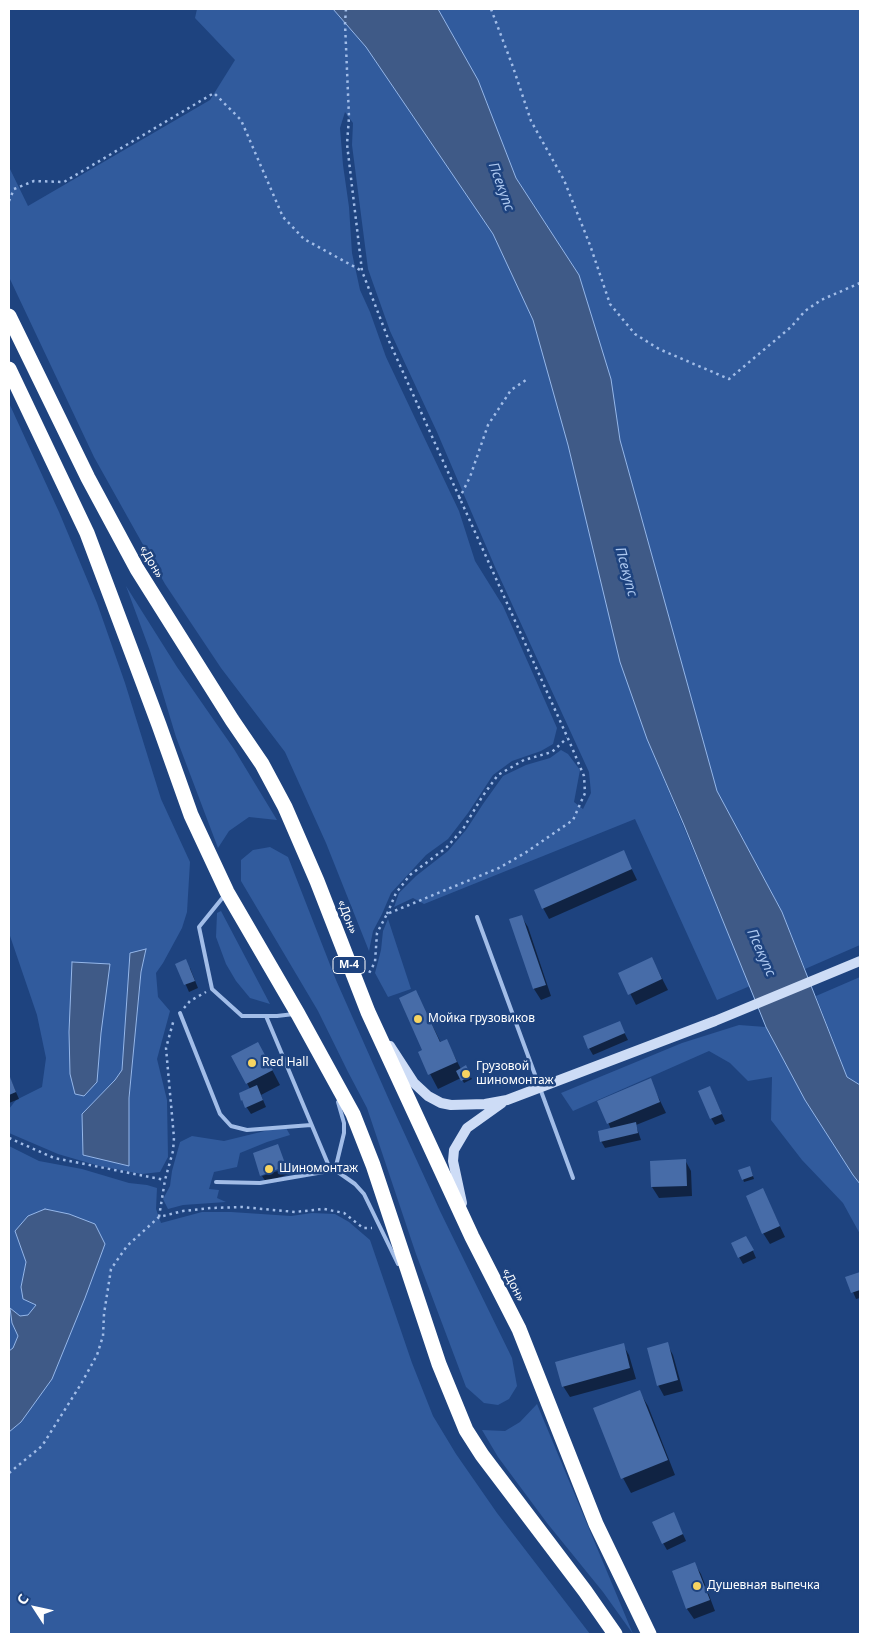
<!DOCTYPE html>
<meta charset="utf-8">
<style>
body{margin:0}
#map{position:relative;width:869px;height:1643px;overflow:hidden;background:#1e437f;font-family:"Noto Sans",sans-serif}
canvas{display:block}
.frame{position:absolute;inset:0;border:10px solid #fff;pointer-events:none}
.north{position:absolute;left:10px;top:1583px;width:50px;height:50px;-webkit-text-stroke:4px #1e437f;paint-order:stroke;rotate:305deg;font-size:14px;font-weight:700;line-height:20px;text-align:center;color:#fff}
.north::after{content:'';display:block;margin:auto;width:18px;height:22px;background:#fff;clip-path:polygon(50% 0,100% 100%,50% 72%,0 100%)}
</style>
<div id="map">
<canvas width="869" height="1643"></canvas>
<div class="frame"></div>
<div class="north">С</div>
</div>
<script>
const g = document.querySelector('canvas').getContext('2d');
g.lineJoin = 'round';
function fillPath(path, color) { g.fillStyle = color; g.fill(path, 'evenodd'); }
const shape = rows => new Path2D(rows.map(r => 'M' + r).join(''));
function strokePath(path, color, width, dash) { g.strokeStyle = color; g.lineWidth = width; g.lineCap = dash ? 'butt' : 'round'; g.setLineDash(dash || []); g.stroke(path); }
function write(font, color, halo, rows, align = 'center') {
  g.font = font + ' "Noto Sans",sans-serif'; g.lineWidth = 5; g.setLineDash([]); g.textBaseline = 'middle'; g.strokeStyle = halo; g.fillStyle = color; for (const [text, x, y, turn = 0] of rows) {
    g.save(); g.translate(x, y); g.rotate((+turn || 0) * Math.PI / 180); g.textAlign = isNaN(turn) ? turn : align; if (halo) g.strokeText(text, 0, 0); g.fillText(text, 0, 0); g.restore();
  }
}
fillPath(shape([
 [197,9,333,9,366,47,493,234,534,320,568,445,592,542,647,739,750,986,717,1000,635,819,424,904,413,898,394,907,399,893,416,876,448,851,466,830,483,804,503,776,526,765,550,758,561,750,568,754,580,770,574,802,583,809,591,793,589,772,495,567,437,432,390,331,368,269,352,145,353,123,345,112,340,128,343,165,349,207,352,253,360,290,370,312,386,357,459,511,475,561,503,606,557,728,553,744,541,751,512,761,493,775,468,813,448,839,426,855,391,893,382,914,373,931,369,951,326,843,285,752,221,668,165,584,94,457,9,277,9,167,28,206,210,100,235,60,195,18],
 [438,9,860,9,860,945,805,969,782,912,717,791,620,440,610,379,579,275,516,178,478,80],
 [9,403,59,512,97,603,125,683,161,799,190,862,187,912,182,928,163,963,156,973,158,997,170,1011,157,1059,167,1100,168,1157,160,1172,142,1174,99,1166,58,1154,9,1133,9,1109,16,1100,42,1087,46,1058,37,1015,9,933],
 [146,950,141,972,129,1098,129,1165,83,1155,82,1114,115,1080,122,1070,128,987],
 [126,586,177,667,234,749,277,820,249,817,229,831,218,848,176,737,150,651],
 [270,847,288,857,336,980,390,1102,440,1211,512,1358,517,1386,509,1399,498,1405,484,1403,466,1387,416,1254,367,1108,348,1072,318,1011,241,881,241,860,253,850],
 [221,911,270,1004,250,998,236,981,226,964,216,937,217,913],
 [388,919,411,989,388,997,375,973,381,950,383,931],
 [860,977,860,1085,847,1077,816,996],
 [739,1025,766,1027,805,1100,853,1175,860,1184,860,1234,843,1203,802,1160,771,1120,772,1077,748,1081,730,1063,709,1051,573,1111,561,1093,682,1043],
 [285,1126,290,1135,267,1142,240,1153,237,1167,214,1172,209,1189,219,1190,217,1198,226,1202,183,1205,168,1209,163,1199,170,1186,172,1171,180,1142,192,1136,224,1141],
 [9,1146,39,1161,82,1169,129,1183,147,1185,157,1188,156,1209,161,1223,202,1212,231,1212,291,1216,312,1213,335,1214,349,1222,370,1240,412,1363,433,1416,456,1454,497,1513,590,1634,9,1634,9,1432,21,1422,69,1336,85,1298,15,1231,26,1262,21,1287,36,1305,28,1315,20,1316,10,1308,12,1323,18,1336,13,1348,9,1351],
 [537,1404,633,1634,603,1592,547,1523,498,1457,482,1430,505,1431,520,1422]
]), '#315b9d');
const water = shape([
 [333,9,438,9,478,80,516,178,579,275,611,379,620,440,717,791,782,912,847,1077,860,1085,860,1184,853,1175,805,1100,766,1027,684,825,647,739,620,662,568,445,533,320,493,234,366,47,333,9],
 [146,949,141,972,129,1098,129,1166,83,1155,82,1114,115,1080,122,1070,130,953,146,949],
 [72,962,110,964,101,1033,97,1082,84,1096,75,1094,70,1074,69,1032,72,962],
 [45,1209,69,1214,95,1224,105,1244,85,1298,52,1379,21,1422,9,1432,9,1351,13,1348,18,1336,12,1323,10,1308,20,1316,28,1315,36,1305,23,1299,21,1287,26,1262,15,1231,28,1216,45,1209]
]);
fillPath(water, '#3f5a87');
strokePath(water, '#95b7ea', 1);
fillPath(shape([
 [623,851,637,880,549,919,543,908],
 [521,916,528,927,551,996,541,1000,534,989,511,920],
 [652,959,668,990,636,1005,620,973],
 [177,965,190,968,198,988,189,992],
 [416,992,441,1043,446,1040,461,1069,465,1067,472,1079,464,1083,461,1078,438,1089,419,1053,424,1051],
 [623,1030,628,1040,593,1055,589,1048],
 [266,1058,280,1085,261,1095,266,1107,251,1114,242,1100,240,1094,250,1089,247,1083],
 [10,1078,19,1099,9,1103,9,1079],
 [650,1080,666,1113,636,1125,641,1140,605,1148,601,1141,611,1129,599,1102],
 [710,1087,725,1121,715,1125,711,1118],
 [685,1160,691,1171,692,1196,659,1198,652,1187],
 [287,1168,289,1174,266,1182,262,1176],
 [751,1170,754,1179,744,1182,743,1179],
 [763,1190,785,1237,770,1244,763,1233],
 [750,1244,756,1258,743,1264,739,1257],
 [860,1273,860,1298,856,1299,847,1278],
 [667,1344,673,1355,683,1391,664,1396,658,1385],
 [623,1345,629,1355,636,1379,570,1397,563,1386],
 [639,1391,648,1406,675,1475,631,1493,623,1478,595,1409],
 [677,1521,686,1541,667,1550,663,1543],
 [694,1563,701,1574,715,1611,694,1619,687,1609,673,1572]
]), '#0007');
fillPath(shape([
 [624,850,632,869,542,909,534,890],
 [522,915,546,985,533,989,509,919],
 [652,957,662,979,628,995,618,973],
 [186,959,195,981,184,985,175,964],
 [416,990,440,1042,447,1039,457,1062,428,1075,418,1052,422,1050,399,998],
 [620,1021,625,1033,588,1049,583,1036],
 [258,1042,273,1070,246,1084,231,1056],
 [466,1065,471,1076,461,1081,456,1071],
 [10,1077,16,1092,9,1095,9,1078],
 [651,1078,660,1102,607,1124,597,1101],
 [257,1085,263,1100,245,1108,242,1100,241,1101,239,1093],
 [710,1086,722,1114,710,1119,698,1091],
 [636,1122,638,1133,600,1142,598,1131],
 [278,1144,286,1166,260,1176,253,1153],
 [686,1159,687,1186,651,1187,650,1161],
 [750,1166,753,1176,742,1180,738,1170],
 [763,1188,780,1226,762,1234,746,1196],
 [746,1236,754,1250,738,1258,731,1243],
 [860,1272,860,1290,851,1293,845,1277],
 [668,1342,678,1380,657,1386,647,1348],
 [624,1343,630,1368,562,1387,555,1362],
 [640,1390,668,1460,621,1479,593,1408],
 [674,1512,683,1534,662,1544,652,1522],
 [695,1562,710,1600,686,1609,672,1571]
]), '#476ca8');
strokePath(shape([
 [346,9,345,23,349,117,347,144,362,271,389,341,570,743,584,776,585,793,573,820,525,853,499,868,387,914,377,933,375,962,368,975],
 [491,9,513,67,531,121,564,180,590,245,610,304,635,334,659,349,729,379,791,327,805,311,821,300,860,283],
 [9,201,14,189,34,181,64,182,214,93,241,120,283,217,304,239,362,271],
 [459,499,470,477,488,425,511,390,526,380],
 [387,914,396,893,410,875,446,848,463,829,482,797,498,775,524,760,552,752,567,738],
 [184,1008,190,1001,206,992],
 [9,1138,54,1158,165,1180],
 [159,1217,165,1180,173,1151,174,1138,166,1048,174,1019],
 [9,1473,42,1446,81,1384,97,1355,103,1336,104,1314,111,1269,127,1246,159,1217,183,1211,211,1208,242,1207,295,1212,324,1209,344,1213,363,1228,372,1228]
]), '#a2bde8', 2.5, [2.5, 4]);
strokePath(shape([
 [224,896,199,927,212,989,242,1016,277,1016,294,1014],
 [477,917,573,1178],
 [180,1013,220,1114,231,1126,247,1130,311,1125],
 [266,1016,331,1171],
 [335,1170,344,1133,344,1123,338,1102],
 [216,1182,260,1183,335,1170,355,1184,364,1194,398,1264]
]), '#a2bde8', 4);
strokePath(shape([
 [390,1046,414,1083,428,1096,441,1103,451,1105,485,1104,507,1100,715,1021,860,961],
 [462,1203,453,1161,454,1150,467,1128,502,1103]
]), '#cddcf6', 10);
strokePath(shape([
 [9,316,88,478,137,569,232,720,262,764,285,807,317,881,368,1012,472,1237,519,1329,596,1524,649,1634],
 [9,369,87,533,159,725,191,815,227,892,298,1014,353,1114,373,1165,439,1364,466,1430,482,1455,585,1591,615,1634]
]), '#fff', 15);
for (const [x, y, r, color] of [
 [418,1019,5,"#f7d461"],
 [252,1063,5,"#f7d461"],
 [466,1074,5,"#f7d461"],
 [269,1169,5,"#f7d461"],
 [697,1586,5,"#f7d461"]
]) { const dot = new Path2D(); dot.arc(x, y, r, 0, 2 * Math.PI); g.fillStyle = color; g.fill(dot); strokePath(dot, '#1e437f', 2); }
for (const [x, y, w] of [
 [349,965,32]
]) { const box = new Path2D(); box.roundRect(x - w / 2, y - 8.5, w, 17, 4); g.fillStyle = '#1e437f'; g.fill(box); strokePath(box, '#fff', 1); }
write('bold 11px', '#fff', null, [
 ["М-4",349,965]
]);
write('12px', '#fff', '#1e437f', [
 ["«Дон»",151,562,60],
 ["«Дон»",347,917,69],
 ["«Дон»",513,1285,63]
]);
write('12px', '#fff', '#1e437f', [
 ["Мойка грузовиков",428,1019],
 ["Red Hall",262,1063],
 ["Грузовой",476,1067],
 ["шиномонтаж",476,1081],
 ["Шиномонтаж",279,1169],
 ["Душевная выпечка",707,1586]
], 'left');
write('italic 14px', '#adc8f0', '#1e437f', [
 ["Псекупс",501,187,70],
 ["Псекупс",626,572,75],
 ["Псекупс",761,953,66]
]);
</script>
